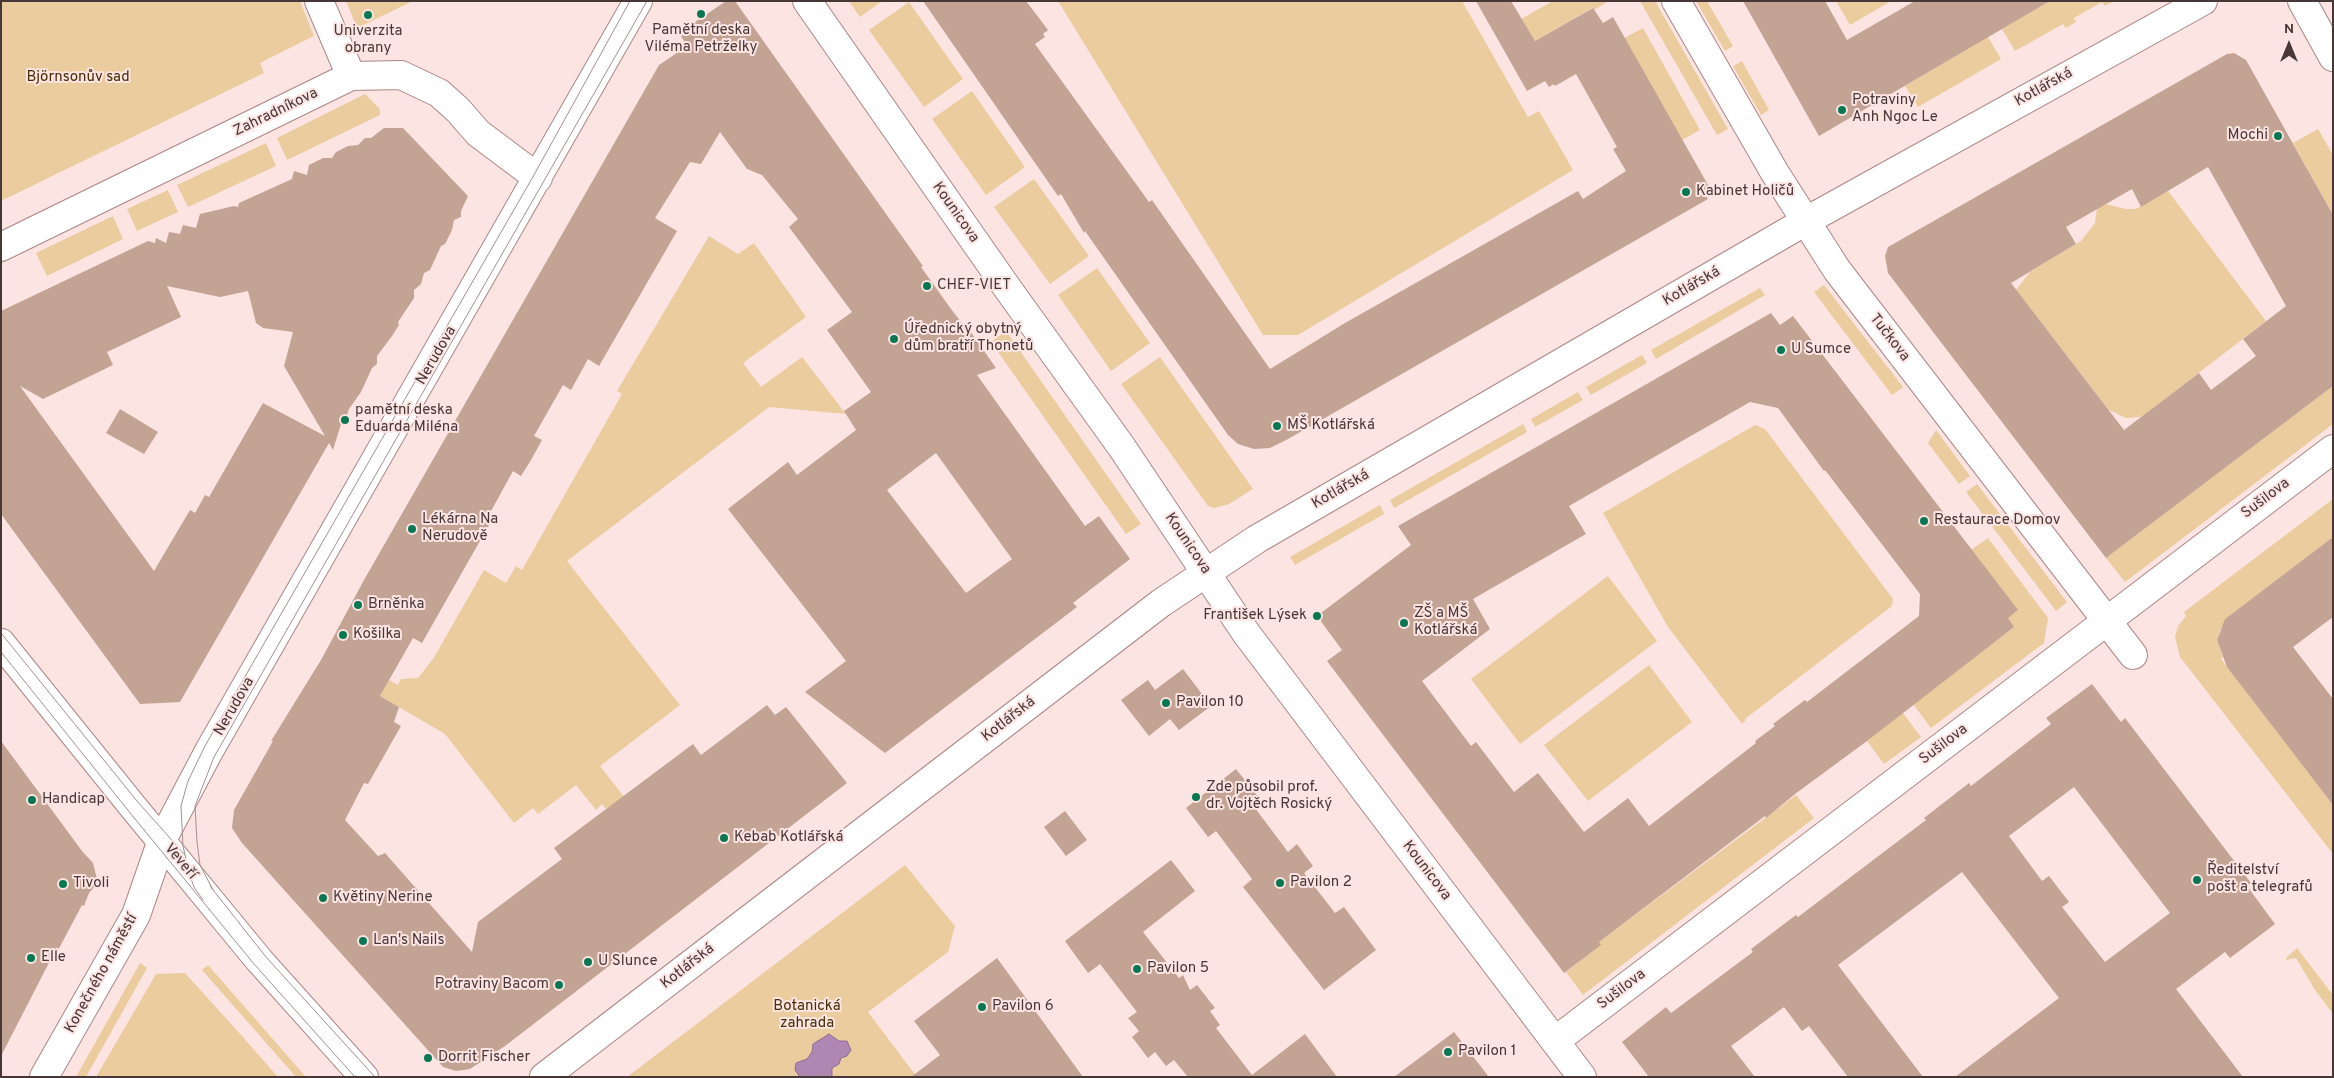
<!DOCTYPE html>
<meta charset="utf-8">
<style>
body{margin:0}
#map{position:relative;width:2334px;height:1078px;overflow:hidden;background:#fce4e3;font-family:Overpass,sans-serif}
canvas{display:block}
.frame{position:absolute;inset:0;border:2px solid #473737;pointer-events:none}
.north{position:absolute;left:2264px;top:20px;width:50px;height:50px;-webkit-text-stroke:4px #fce4e3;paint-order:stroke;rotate:0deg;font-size:14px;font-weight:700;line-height:20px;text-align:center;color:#473737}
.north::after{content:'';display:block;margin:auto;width:18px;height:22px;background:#473737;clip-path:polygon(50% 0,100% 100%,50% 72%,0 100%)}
</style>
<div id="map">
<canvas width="2334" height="1078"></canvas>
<div class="frame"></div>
<div class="north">N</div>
</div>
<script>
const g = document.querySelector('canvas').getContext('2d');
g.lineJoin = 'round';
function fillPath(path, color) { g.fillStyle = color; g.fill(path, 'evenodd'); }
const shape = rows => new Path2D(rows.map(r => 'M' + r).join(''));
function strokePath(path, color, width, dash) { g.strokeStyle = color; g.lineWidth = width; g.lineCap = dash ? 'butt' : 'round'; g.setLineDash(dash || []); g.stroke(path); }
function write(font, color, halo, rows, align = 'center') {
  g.font = font + ' Overpass,sans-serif'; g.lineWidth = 4; g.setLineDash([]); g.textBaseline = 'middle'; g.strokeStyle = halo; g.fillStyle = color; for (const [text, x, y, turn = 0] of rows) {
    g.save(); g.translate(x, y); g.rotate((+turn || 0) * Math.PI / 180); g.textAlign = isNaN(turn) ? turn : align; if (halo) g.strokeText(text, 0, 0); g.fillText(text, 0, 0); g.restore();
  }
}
fillPath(shape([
 [1,1,300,1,314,36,260,63,264,73,1,201],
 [346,1,413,1,357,28],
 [849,1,882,1,860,17],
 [1058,1,1462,1,1528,117,1539,111,1573,170,1298,335,1263,335],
 [1553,1,1609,1,1594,10,1592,8,1535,41,1521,19],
 [1640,1,1655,1,1728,129,1717,135],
 [1696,1,1707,1,1733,46,1725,51],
 [1836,1,1891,1,1850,25],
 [2050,1,2114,1,2105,6,2102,2,2074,18,2076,22,2066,28,2063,24,2015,51,2002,29],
 [909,2,963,79,924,107,869,30],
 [1643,28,1700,130,1682,140,1624,38],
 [1988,37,2001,59,1918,107,1905,86],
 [1742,61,1769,110,1761,115,1733,66],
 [972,91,1025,167,986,195,932,119],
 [365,94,380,109,380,115,287,160,277,138],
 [2318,129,2333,155,2333,215,2293,143],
 [266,143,276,166,188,207,177,185],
 [1034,179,1089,256,1050,284,994,207],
 [168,190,178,212,137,231,127,209],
 [2168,191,2266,321,2148,412,2149,413,2140,417,2126,418,2109,410,2016,290,2030,272,2081,241,2095,223,2097,208,2106,204,2126,209,2136,209],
 [113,216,123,239,47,276,36,253],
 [709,236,738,254,754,243,806,317,743,363,761,387,802,357,846,414,769,407,567,561,680,705,600,766,636,812,623,822,610,806,606,809,602,804,596,810,576,785,538,814,533,808,514,823,445,734,380,696,389,680,398,685,401,679,418,678,433,659,484,570,506,583,516,566,522,570,622,394,617,391],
 [1097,268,1150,343,1111,371,1058,295],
 [1824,285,1903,387,1892,395,1814,292],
 [1760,288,1765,295,1656,359,1651,350],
 [1006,331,1141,524,1126,534,991,342],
 [1642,355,1647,363,1591,395,1586,387],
 [1160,357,1253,489,1229,504,1214,508,1208,506,1121,384],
 [2333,386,2333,424,2125,582,2106,558],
 [1578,392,1583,400,1535,427,1531,419],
 [1523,424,1527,432,1394,508,1390,500],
 [1755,425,1765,429,1893,599,1892,606,1745,719,1746,720,1742,724,1668,627,1603,513],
 [1936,430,1970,476,1959,484,1928,443],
 [1977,484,2067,602,2056,611,1966,492],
 [2333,499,2333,537,2225,619,2226,623,2220,630,2217,640,2223,657,2221,659,2333,805,2333,854,2180,657,2175,637,2178,626,2186,616,2184,612],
 [1380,505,1384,514,1295,565,1290,557],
 [1988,538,2048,618,2044,643,1931,728,1913,704,2014,627,2009,626,1971,550],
 [1608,576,1657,641,1520,744,1471,679],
 [1649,665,1692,722,1588,801,1544,745],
 [1902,712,1921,737,1884,764,1867,741],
 [1796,795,1814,818,1583,995,1566,972,1600,945,1599,942],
 [905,865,955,926,948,952,868,1012,917,1077,627,1077],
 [2297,948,2333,995,2333,1014,2315,990,2296,958,2286,960,2286,958],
 [140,963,147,968,86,1077,76,1077],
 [208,965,306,1077,296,1077,202,970],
 [185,973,241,1035,278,1077,96,1077,156,974]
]), '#ebcc9e');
const water = shape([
 [829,1034,839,1041,847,1041,851,1050,847,1056,841,1058,839,1064,832,1068,832,1077,800,1077,795,1070,796,1063,807,1059,812,1052,813,1044,829,1034]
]);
fillPath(water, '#ae87b2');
strokePath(water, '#8f6f8d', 1);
fillPath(shape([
 [726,1,735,1,923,266,921,267,951,309,969,332,970,331,996,368,977,375,1085,526,1099,516,1130,559,1073,603,1077,607,885,753,805,692,846,661,728,509,788,462,797,475,856,430,844,411,871,392,827,330,852,312,789,227,798,219,762,175,747,169,720,132,701,164,690,162,655,218,677,231,599,366,588,359,571,390,563,385,534,436,542,440,531,460,521,476,513,471,485,522,489,525,422,643,413,638,380,696,399,707,394,722,401,726,368,784,364,783,345,820,378,856,385,853,472,952,478,922,562,859,554,848,693,744,701,755,767,705,775,715,786,707,847,783,505,1046,470,1069,456,1071,443,1067,242,843,232,828,234,810,273,741,271,741,321,660,364,580,659,65,687,46,679,33],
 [936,453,1012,559,966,593,887,490],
 [923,1,1026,1,1048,30,1043,34,1045,37,1035,44,1149,202,1152,200,1270,369,1345,323,1578,191,1583,199,1626,171,1613,149,1617,147,1576,74,1555,86,1554,84,1549,87,1545,81,1527,91,1476,1,1511,1,1535,41,1593,8,1603,23,1613,17,1712,192,1706,196,1708,199,1288,439,1270,448,1254,449,1238,444,1228,435,1085,231,1084,233,1061,194,1058,196,1042,173],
 [1743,1,1825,1,1847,40,1915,1,2050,1,1819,136],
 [2234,53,2246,60,2333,215,2333,386,2106,558,1888,273,1885,256,1888,247,2227,54],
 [2208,167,2286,306,2243,339,2256,356,2211,390,2199,373,2124,430,2011,283,2076,244,2066,227,2132,189,2141,207],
 [384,128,403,128,468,196,461,211,461,217,454,220,452,230,445,244,441,246,430,270,424,273,421,284,414,290,414,298,398,322,399,325,392,336,377,356,377,364,372,368,361,392,349,409,345,421,341,424,333,450,329,443,180,702,140,704,1,514,1,311,148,241,155,243,156,238,166,243,169,232,180,234,183,225,196,228,200,214,234,206,238,207,239,203,292,179,294,171,307,175,309,165,323,158,332,158,336,152,348,146,358,145,365,138,371,138],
 [167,286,220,297,248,291,256,323,263,328,293,332,284,366,325,436,263,403,209,497,205,495,195,513,190,510,154,571,20,386,43,399,113,365,107,352,181,317],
 [1771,313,1780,325,1793,316,2018,610,2008,618,2014,627,1867,741,1795,794,1766,818,1765,816,1599,942,1601,945,1564,973,1327,661,1342,650,1317,616,1411,545,1398,526],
 [1750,402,1778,408,1824,471,1825,470,1920,594,1919,616,1807,702,1805,700,1773,724,1775,726,1755,741,1756,743,1649,826,1628,798,1584,832,1538,773,1514,792,1476,742,1471,746,1422,681,1490,629,1473,599,1586,534,1569,506],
 [120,409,158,432,144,454,106,433],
 [2333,537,2333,617,2293,647,2333,699,2333,805,2227,667,2217,640,2225,619],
 [1183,669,1211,706,1179,730,1170,719,1149,736,1121,700,1148,680,1155,690],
 [2092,684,2121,722,2125,718,2251,883,2247,886,2275,924,2230,958,2225,952,2176,989,2243,1077,1955,1077,2059,998,1962,872,1838,965,1923,1077,1848,1077,1809,1026,1802,1031,1784,1007,1731,1046,1755,1077,1649,1077,1622,1042,1666,1007,1671,1013,1753,952,1751,949,1796,915,1798,917,1926,820,1924,818,1969,783,1971,786,2051,724,2046,718],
 [2074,787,2170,913,2105,962,2062,907,2069,902,2049,876,2042,881,2009,836],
 [1,741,82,851,93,863,97,879,96,885,89,893,84,906,82,905,56,954,54,953,1,1056],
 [1236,769,1259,798,1252,804,1288,852,1297,844,1313,866,1304,873,1335,913,1344,907,1376,950,1324,990,1243,887,1252,879,1216,831,1208,837,1186,808],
 [1065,811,1087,840,1066,856,1044,827],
 [1171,860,1195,891,1143,932,1179,978,1183,975,1190,990,1197,985,1215,1008,1210,1011,1220,1025,1216,1028,1252,1075,1305,1034,1337,1077,1188,1077,1174,1060,1166,1066,1155,1052,1148,1058,1132,1037,1139,1031,1128,1018,1137,1012,1100,964,1088,973,1065,941],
 [997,958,1083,1077,911,1077,940,1055,914,1021],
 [1454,1032,1489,1077,1394,1077]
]), '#c3a393');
const street = shape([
 [319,1,351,76],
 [1676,1,1775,173,1837,270,2133,655],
 [2302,1,2333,57],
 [1,247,351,76,401,75,439,93,458,110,478,133,538,178],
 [162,840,209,751,638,1],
 [1555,1041,2333,449]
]);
const secondary = shape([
 [807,1,1008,289,1121,446,1246,633,1582,1077],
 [1,643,134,808,259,960,364,1077],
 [44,1077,136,915,162,840],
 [544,1077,1161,603,1257,539,1806,221,2203,1]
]);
strokePath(street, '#ab8786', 30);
strokePath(secondary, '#ab8786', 30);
strokePath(street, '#fff', 28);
strokePath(secondary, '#fff', 28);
strokePath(shape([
 [1,633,137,801,185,855],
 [1,652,131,814,254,964,355,1077],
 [210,886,266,957,375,1077],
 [213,890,200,865,197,842,195,806,214,757,647,1],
 [203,900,194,887,189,873,183,846,181,806,188,781,205,746,534,175,630,1]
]), '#a49090', 1);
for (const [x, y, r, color] of [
 [701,14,5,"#087853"],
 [368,15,5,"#087853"],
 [1842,110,5,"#087853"],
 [2278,136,5,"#087853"],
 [1686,192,5,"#087853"],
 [927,286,5,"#087853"],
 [894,339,5,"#087853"],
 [1781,350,5,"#087853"],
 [345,420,5,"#087853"],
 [1277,426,5,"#087853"],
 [1924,521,5,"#087853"],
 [412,529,5,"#087853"],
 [358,605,5,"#087853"],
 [1317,616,5,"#087853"],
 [1404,623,5,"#087853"],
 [343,635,5,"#087853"],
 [1166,703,5,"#087853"],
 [1196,797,5,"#087853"],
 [32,800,5,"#087853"],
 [724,838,5,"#087853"],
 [2197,880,5,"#087853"],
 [1280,883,5,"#087853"],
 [63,884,5,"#087853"],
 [323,898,5,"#087853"],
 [363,941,5,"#087853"],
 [31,958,5,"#087853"],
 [588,962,5,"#087853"],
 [1137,969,5,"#087853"],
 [559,985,5,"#087853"],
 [982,1007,5,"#087853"],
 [1448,1052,5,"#087853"],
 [428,1058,5,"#087853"]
]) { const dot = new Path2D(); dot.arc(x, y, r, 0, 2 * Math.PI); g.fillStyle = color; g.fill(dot); strokePath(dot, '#fce4e3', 2); }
write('15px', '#473737', '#fce4e3', [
 ["Pamětní deska",701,31,"center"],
 ["Viléma Petrželky",701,48,"center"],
 ["Univerzita",368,32,"center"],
 ["obrany",368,49,"center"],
 ["Potraviny",1852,101],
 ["Anh Ngoc Le",1852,118],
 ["Mochi",2268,136,"right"],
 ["Kabinet Holičů",1696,192],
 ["CHEF-VIET",937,286],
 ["Úřednický obytný",904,330],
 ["dům bratří Thonetů",904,347],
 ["U Sumce",1791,350],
 ["pamětní deska",355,411],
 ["Eduarda Miléna",355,428],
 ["MŠ Kotlářská",1287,426],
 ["Lékárna Na",422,520],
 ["Nerudově",422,537],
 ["Restaurace Domov",1934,521],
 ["Brněnka",368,605],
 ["ZŠ a MŠ",1414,614],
 ["Kotlářská",1414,631],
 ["František Lýsek",1307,616,"right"],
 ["Košilka",353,635],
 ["Pavilon 10",1176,703],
 ["Zde působil prof.",1206,788],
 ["dr. Vojtěch Rosický",1206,805],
 ["Handicap",42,800],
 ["Kebab Kotlářská",734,838],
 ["Ředitelství",2207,871],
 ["pošt a telegrafů",2207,888],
 ["Pavilon 2",1290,883],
 ["Tivoli",73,884],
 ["Květiny Nerine",333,898],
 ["Lan's Nails",373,941],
 ["Elle",41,958],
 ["U Slunce",598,962],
 ["Pavilon 5",1147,969],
 ["Potraviny Bacom",549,985,"right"],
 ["Pavilon 6",992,1007],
 ["Pavilon 1",1458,1052],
 ["Dorrit Fischer",438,1058]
], 'left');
write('15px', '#452e04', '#fce4e3', [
 ["Björnsonův sad",78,78],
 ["Botanická",807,1007],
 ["zahrada",807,1024]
]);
write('15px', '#473737', '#fce4e3', [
 ["Kotlářská",2044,88,-29],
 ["Zahradníkova",276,113,-26],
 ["Kounicova",955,213,55],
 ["Kotlářská",1692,287,-30],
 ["Tučkova",1889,338,52],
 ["Nerudova",437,356,-60],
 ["Kotlářská",1341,490,-30],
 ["Sušilova",2266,499,-37],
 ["Kounicova",1187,544,56],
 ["Nerudova",235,707,-60],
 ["Kotlářská",1009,720,-38],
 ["Sušilova",1944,745,-37],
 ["Veveří",180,862,50],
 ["Kounicova",1426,871,53],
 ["Kotlářská",688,967,-38],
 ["Konečného náměstí",102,974,-61],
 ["Sušilova",1622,990,-37]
]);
</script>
